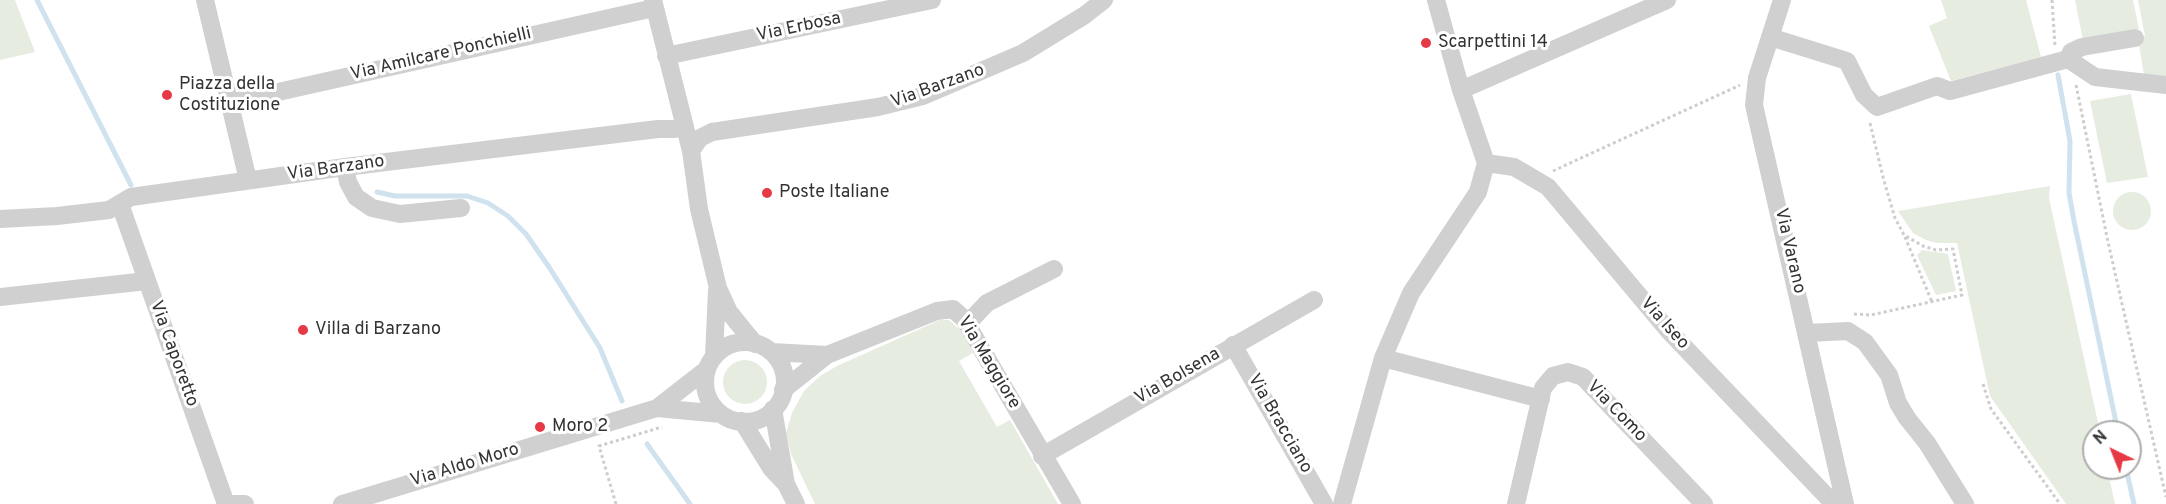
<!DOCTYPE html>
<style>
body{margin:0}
#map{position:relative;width:2166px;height:504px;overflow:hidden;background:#fff;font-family:Overpass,sans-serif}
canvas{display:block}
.north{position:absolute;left:2082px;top:420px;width:60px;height:60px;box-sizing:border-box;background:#fff;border:2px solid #adadad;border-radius:50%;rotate:317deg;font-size:16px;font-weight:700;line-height:24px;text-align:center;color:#333}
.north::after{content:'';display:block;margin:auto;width:21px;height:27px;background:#e63946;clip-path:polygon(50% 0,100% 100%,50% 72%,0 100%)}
</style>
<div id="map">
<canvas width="2166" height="504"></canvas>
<div class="north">N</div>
</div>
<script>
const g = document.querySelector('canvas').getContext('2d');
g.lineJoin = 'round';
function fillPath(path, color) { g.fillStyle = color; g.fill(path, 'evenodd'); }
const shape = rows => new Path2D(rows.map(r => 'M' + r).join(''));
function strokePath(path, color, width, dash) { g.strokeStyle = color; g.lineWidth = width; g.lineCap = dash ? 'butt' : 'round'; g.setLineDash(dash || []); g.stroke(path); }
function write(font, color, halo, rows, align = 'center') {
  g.font = font + ' Overpass,sans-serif'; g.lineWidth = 6; g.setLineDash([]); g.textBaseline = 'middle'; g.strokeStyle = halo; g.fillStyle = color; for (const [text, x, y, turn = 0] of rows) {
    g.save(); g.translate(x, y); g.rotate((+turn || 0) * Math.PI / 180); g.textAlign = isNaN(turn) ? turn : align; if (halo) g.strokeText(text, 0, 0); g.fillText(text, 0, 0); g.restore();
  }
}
fillPath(shape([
 [0,0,15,0,35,52,0,60],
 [1941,0,2026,0,2041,57,1951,81,1929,26,1947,18],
 [2075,0,2133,0,2139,29,2083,40],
 [2138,0,2166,0,2166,77,2144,75,2138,38,2145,36],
 [2131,94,2148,177,2107,183,2090,101],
 [2050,186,2049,198,2100,432,2094,432,2094,468,2107,468,2115,504,2066,504,1990,396,1957,243,1937,243,1926,240,1913,233,1898,211],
 '2113 211a19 19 0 1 1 38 0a19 19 0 1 1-38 0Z',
 [1922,250,1948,254,1956,291,1936,295,1917,255],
 [940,320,949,320,960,330,973,353,959,361,997,427,1010,420,1058,504,815,504,791,454,786,433,792,413,804,391,820,376,837,366],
 '723 382a22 22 0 1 1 44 0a22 22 0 1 1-44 0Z'
]), '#e6ecdf');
strokePath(shape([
 [37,0,131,185],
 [2058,75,2070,141,2069,193,2074,221,2118,432],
 [377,192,395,196,467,196,488,203,508,216,526,234,549,267,600,348,622,401],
 [647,444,690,504],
 [2126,468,2134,504]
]), '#cfe2ee', 5);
strokePath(shape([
 [2052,0,2055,46],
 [2076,85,2108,242,2166,497],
 [1553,171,1740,85],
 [1905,237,1932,302],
 [1854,314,1871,315,1962,295,1953,249,1936,250,1923,246,1904,235,1895,218,1884,181,1870,123],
 [1983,384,1991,409,2060,504],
 [616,504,599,446,662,427]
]), '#cdcdcd', 3, [3, 3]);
strokePath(shape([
 [205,0,248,180],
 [653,0,691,151,699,209,718,288,729,312,755,344],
 [1782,0,1757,78,1754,105,1845,504],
 [1770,37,1847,61,1864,95,1877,107,1937,86,1950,91,2068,59,2095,77,2166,85],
 [666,56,932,0],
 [2068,59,2071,52,2082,47,2135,38],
 [1461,90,1667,0],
 [229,103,654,8],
 [691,151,700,138,712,132,878,107,923,96,1023,53,1085,15,1104,0],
 [1486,163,1514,167,1548,187,1668,330,1834,504],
 [345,167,348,182,356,197,372,208,400,214,461,208],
 [120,204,226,504],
 [0,219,57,216,109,210,131,197,345,167,658,129,675,129],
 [0,297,147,281],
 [967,324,987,303,1054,269],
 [1808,333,1848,331,1865,342,1889,375,1898,403,1907,418,1927,443,1965,504],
 '705 382a40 40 0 1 1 80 0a40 40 0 1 1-80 0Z',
 [1233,345,1324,504],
 [771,352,827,355],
 [714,357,717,290],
 [1383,358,1541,399],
 [783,390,827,355,937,311,953,309,964,319,1072,504],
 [657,408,721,414],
 [773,409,786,484],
 [742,421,771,468,786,484,796,504],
 [1042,456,1314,300],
 [226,504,245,504],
 [342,504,657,408,707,369],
 [1342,504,1383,358,1411,293,1478,192,1486,163,1461,90,1436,0],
 [1516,504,1543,388,1553,376,1568,372,1583,377,1704,504]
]), '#d0d0d0', 18);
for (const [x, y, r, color] of [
 [1426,43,6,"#e63946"],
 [167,95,6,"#e63946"],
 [767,193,6,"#e63946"],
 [303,330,6,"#e63946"],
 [540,427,6,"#e63946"]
]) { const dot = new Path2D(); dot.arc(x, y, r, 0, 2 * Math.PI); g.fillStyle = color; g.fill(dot); strokePath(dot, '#fff', 2); }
write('18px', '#333', '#fff', [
 ["Via Erbosa",799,28,-12],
 ["Via Amilcare Ponchielli",441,55,-13],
 ["Via Barzano",938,87,-20],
 ["Via Barzano",336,169,-8],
 ["Via Varano",1789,251,77],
 ["Via Iseo",1664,324,48],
 ["Via Caporetto",173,354,70],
 ["Via Maggiore",988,363,59],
 ["Via Bolsena",1178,377,-30],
 ["Via Como",1616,412,46],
 ["Via Bracciano",1279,424,60],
 ["Via Aldo Moro",465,466,-17]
]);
write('18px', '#333', '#fff', [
 ["Scarpettini 14",1438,43],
 ["Piazza della",179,85],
 ["Costituzione",179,106],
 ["Poste Italiane",779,193],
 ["Villa di Barzano",315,330],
 ["Moro 2",552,427]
], 'left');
</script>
